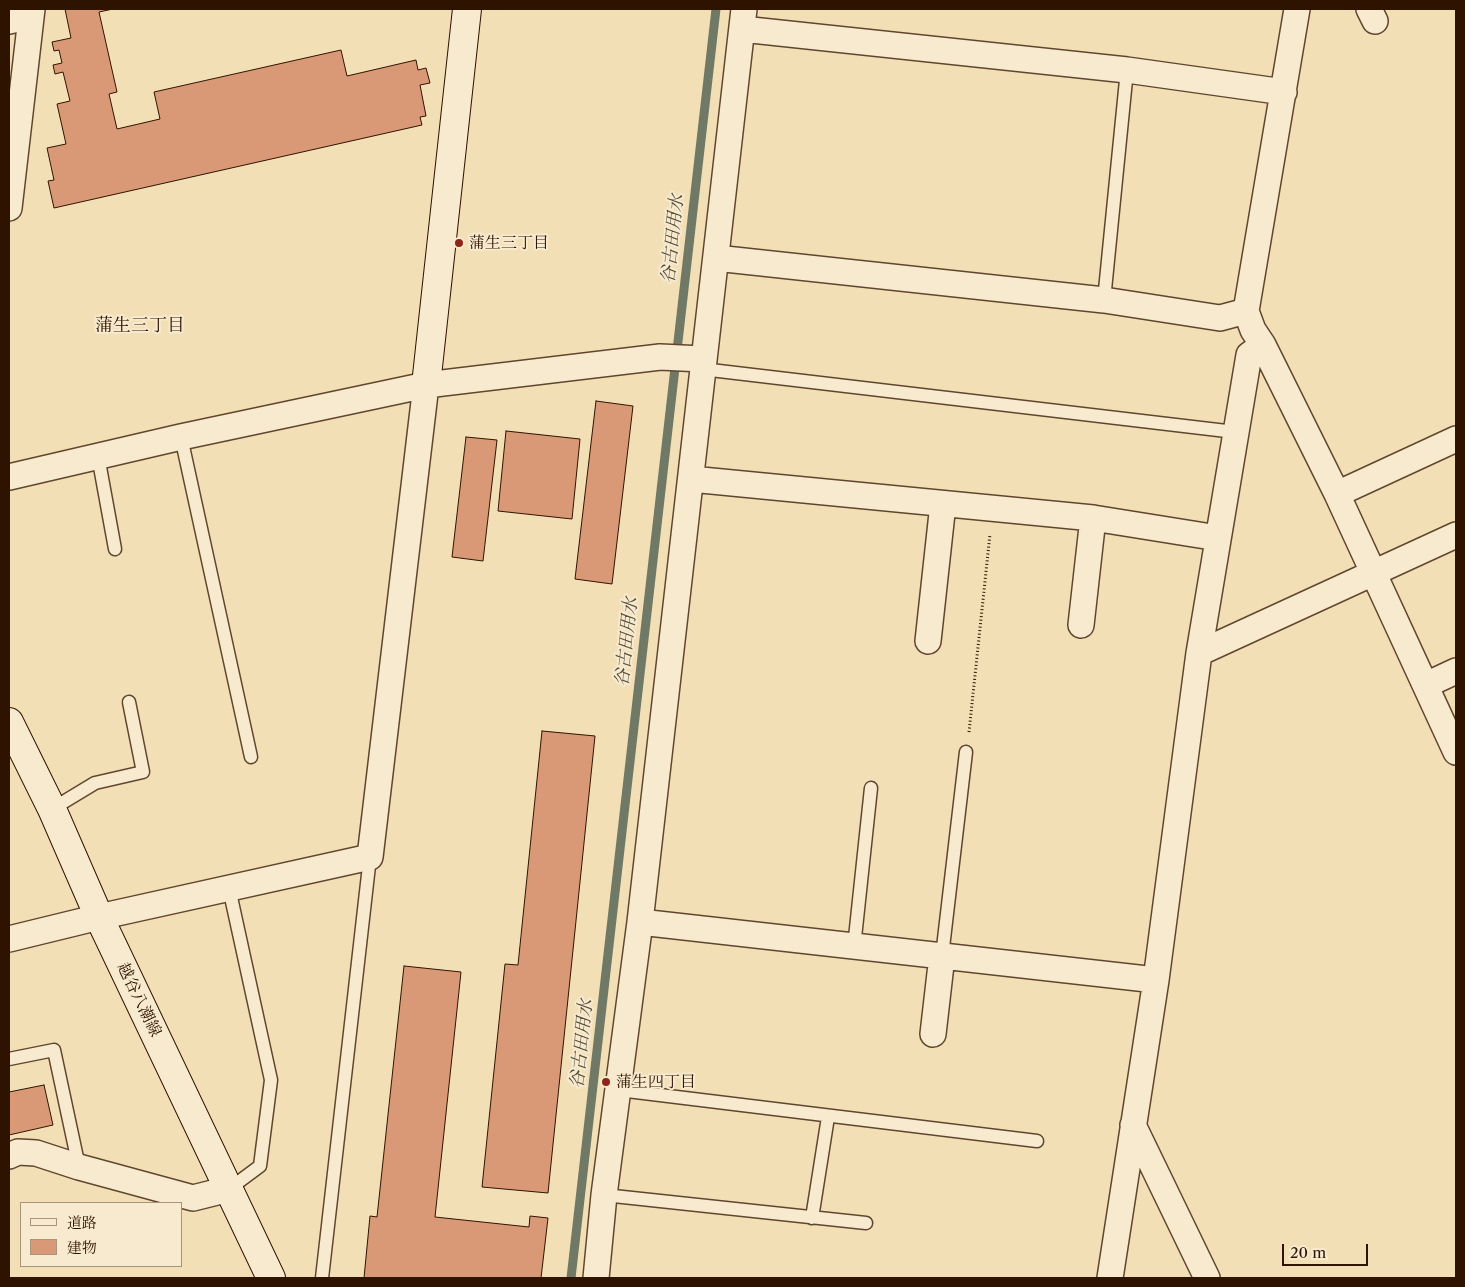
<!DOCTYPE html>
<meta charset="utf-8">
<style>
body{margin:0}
#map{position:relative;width:1465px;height:1287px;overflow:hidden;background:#f2dfb5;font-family:"Libre Caslon Text","Noto Serif JP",serif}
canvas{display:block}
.frame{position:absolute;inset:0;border:10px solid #2f1301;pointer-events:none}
.legend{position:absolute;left:20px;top:1202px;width:162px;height:65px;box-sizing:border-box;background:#f7eacf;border:1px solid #a7947d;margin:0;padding:6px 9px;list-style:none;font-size:15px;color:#2f1301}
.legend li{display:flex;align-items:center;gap:10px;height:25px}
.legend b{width:25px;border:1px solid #a7947d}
.scale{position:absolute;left:1282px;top:1244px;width:86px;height:22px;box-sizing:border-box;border:2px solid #2f1301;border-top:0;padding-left:6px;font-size:15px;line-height:18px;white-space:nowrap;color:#2f1301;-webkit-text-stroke:4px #f7eacf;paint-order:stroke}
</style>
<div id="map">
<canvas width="1465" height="1287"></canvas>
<div class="frame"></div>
<ul class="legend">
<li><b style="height:6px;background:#f7eacf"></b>道路</li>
<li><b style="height:14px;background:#da9976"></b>建物</li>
</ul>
<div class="scale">20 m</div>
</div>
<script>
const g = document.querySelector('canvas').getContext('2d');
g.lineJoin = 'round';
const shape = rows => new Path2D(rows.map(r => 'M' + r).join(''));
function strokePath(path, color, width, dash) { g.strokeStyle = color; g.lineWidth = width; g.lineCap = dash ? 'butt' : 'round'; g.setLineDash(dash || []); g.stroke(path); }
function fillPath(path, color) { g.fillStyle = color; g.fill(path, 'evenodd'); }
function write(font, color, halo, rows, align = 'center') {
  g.font = font + ' "Libre Caslon Text","Noto Serif JP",serif'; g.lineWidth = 4; g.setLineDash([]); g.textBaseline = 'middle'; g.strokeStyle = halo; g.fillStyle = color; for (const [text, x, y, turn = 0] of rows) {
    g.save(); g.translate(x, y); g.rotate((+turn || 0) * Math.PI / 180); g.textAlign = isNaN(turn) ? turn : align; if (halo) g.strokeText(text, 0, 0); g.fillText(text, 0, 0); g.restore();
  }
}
strokePath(shape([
 [571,1278,716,9]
]), '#707965', 9);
const building = shape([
 [65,9,113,9,99,12,117,92,109,94,117,129,160,119,154,92,341,50,347,76,416,60,418,70,426,68,430,83,420,85,426,116,420,117,422,125,54,208,48,181,54,180,47,148,66,144,57,104,70,101,63,72,55,74,53,65,62,63,59,50,54,51,52,42,71,38,65,9],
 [596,401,633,406,612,584,575,579,596,401],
 [506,431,580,439,572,519,498,511,506,431],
 [466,437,497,440,483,561,452,557,466,437],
 [542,731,595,736,548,1193,482,1187,505,964,518,965,542,731],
 [404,966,461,972,435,1217,529,1227,530,1216,548,1218,541,1278,364,1278,370,1216,377,1217,404,966],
 [44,1085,53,1125,9,1135,9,1092,44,1085]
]);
fillPath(building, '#da9976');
strokePath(building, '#2f1301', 1);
const lane = shape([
 [1104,300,1127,70],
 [702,369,1235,432],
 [181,437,251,757],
 [98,456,115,549],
 [52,809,95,783,143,772,129,702],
 [229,888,271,1080,260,1166,229,1189],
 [854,947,871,788],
 [942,956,966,752],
 [9,1059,54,1050,79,1167],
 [619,1090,1037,1141],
 [604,1195,866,1223],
 [812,1218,828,1117],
 [322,1278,370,857]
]);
const street = shape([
 [1297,9,1246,311,1253,330,1263,345,1337,494,1456,752],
 [1369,9,1375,21],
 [9,21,31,16],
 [742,29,1127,70,1284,92],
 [9,208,32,9],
 [716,258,1104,300,1220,318,1246,311],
 [9,477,181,437,426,385,660,357,703,359],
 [691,479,1093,518,1218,538],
 [1337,494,1456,439],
 [1081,625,1093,518],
 [928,641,943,504],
 [1199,653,1456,535],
 [1426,685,1456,671],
 [640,922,1156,980],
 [9,939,99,917,370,857,426,385],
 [933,1034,942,956],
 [1133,1125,1207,1278],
 [9,1156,18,1152,36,1153,79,1167,193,1198,229,1189],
 [596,1278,604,1195,640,922,744,9],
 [1110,1278,1156,980,1199,653,1249,355,1263,345]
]);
const secondary = shape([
 [426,385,467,9],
 [9,722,52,809,99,917,271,1278]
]);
strokePath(lane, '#60462e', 15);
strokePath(street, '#60462e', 28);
strokePath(secondary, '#2f1301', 30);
strokePath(shape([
 [969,732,990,534]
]), '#2f1301', 3, [1, 2.5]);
strokePath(lane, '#f7eacf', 12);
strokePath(street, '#f7eacf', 25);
strokePath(secondary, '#f7eacf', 28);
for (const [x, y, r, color] of [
 [459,243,5,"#8f2418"],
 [606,1082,5,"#8f2418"]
]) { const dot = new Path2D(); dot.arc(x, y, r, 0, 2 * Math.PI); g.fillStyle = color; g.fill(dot); strokePath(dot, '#f7eacf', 2); }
write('16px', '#2f1301', '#f7eacf', [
 ["蒲生三丁目",469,243],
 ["蒲生四丁目",616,1082]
], 'left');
write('16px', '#2f1301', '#f7eacf', [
 ["越谷八潮線",139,1000,64]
]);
write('italic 18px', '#554e3b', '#f7eacf', [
 ["谷古田用水",673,239,-84],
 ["谷古田用水",627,642,-84],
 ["谷古田用水",582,1044,-84]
]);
write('18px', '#2f1301', '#f7eacf', [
 ["蒲生三丁目",140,326]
]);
</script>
